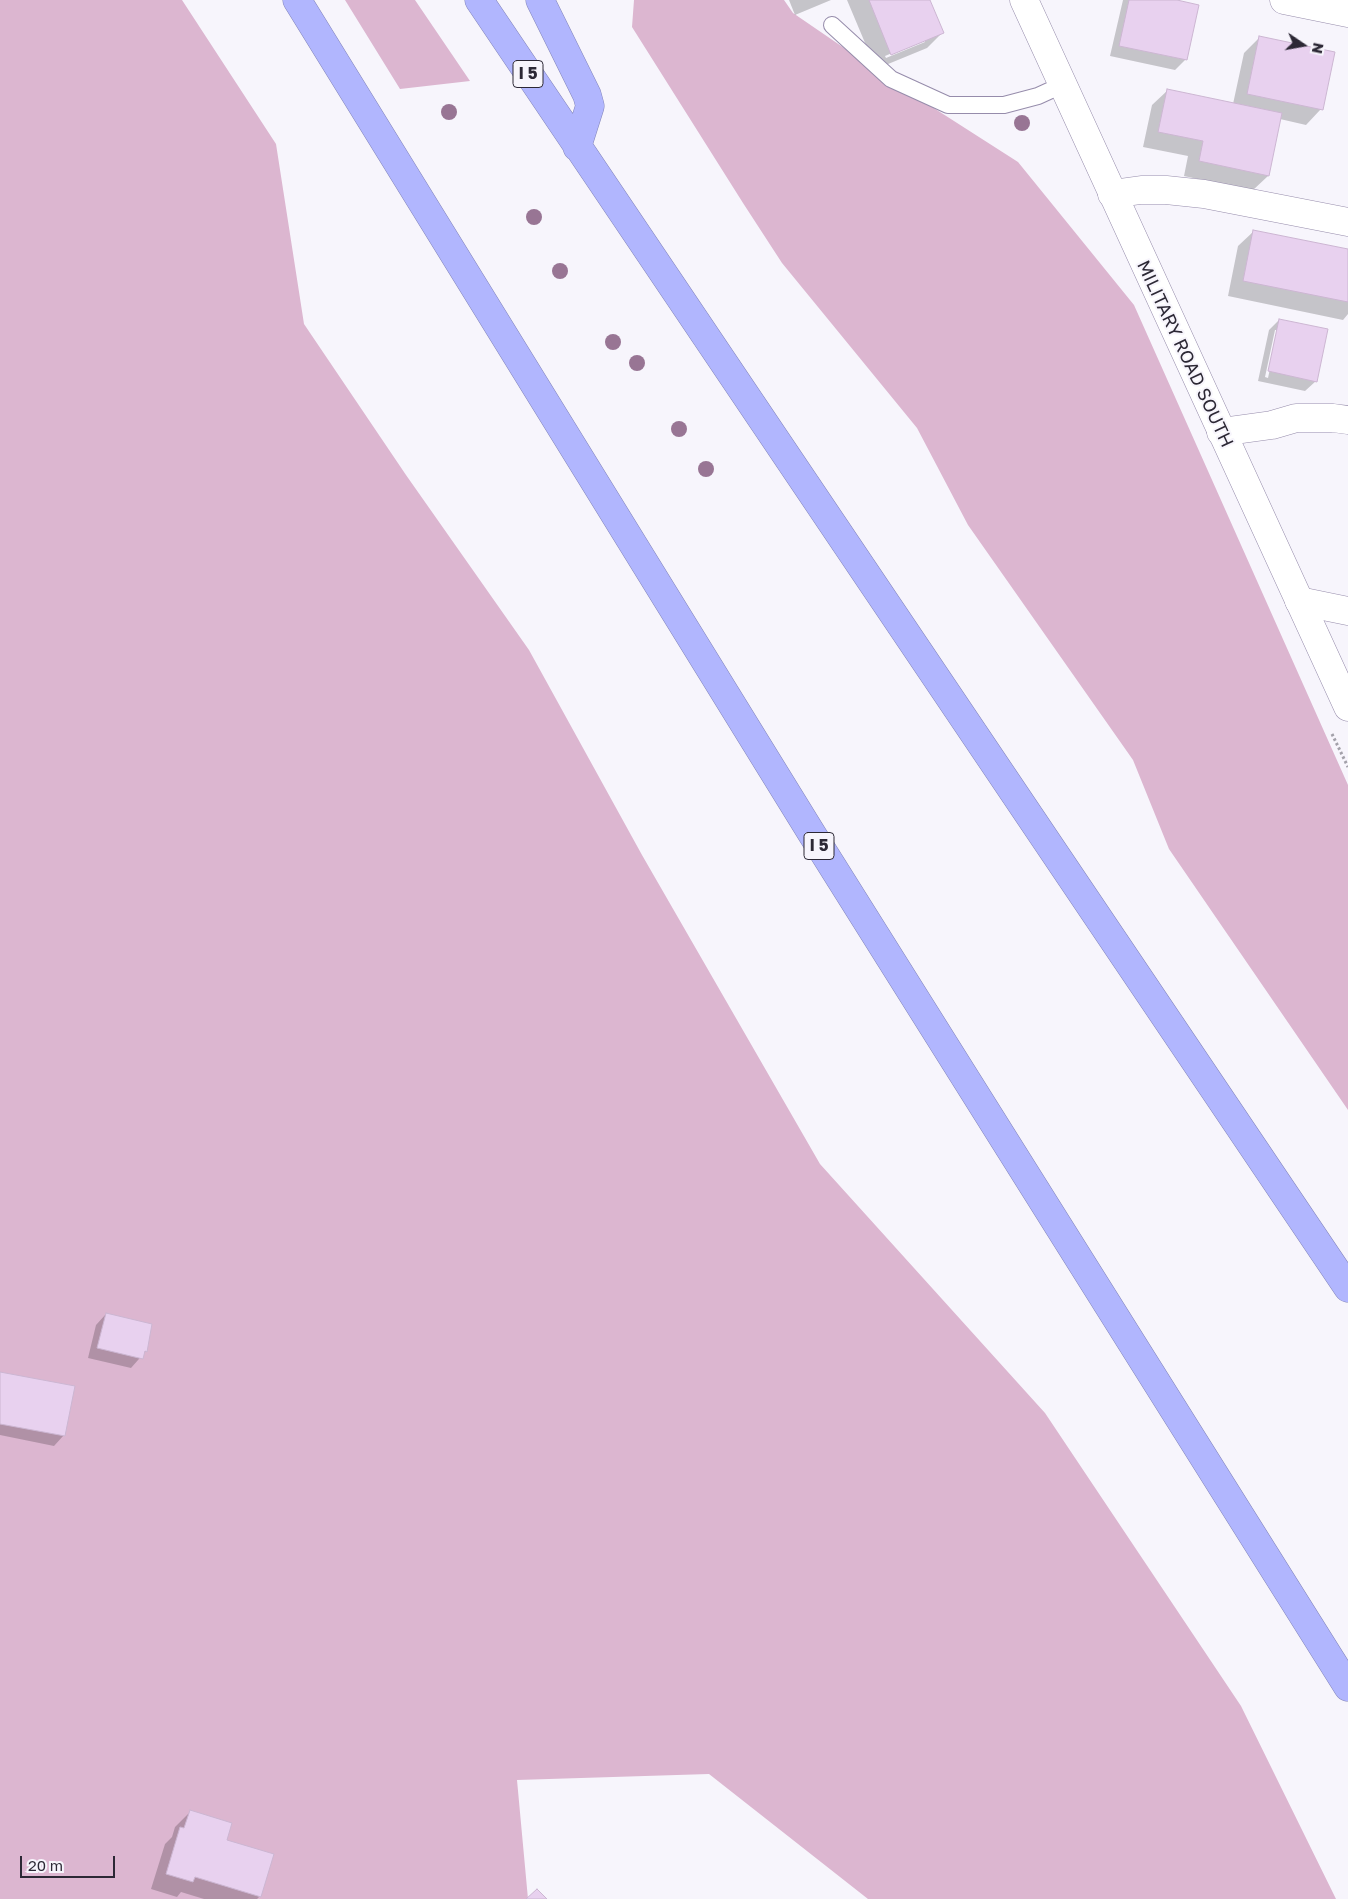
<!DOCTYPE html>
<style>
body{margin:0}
#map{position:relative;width:1348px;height:1899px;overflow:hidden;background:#f7f5fc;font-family:"Golos Text",sans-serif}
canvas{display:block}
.north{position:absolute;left:1278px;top:20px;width:50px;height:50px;-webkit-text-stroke:4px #f7f5fc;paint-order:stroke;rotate:102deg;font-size:14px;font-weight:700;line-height:20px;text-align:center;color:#2c2835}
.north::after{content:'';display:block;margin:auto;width:18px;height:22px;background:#2c2835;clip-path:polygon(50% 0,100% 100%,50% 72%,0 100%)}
.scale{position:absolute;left:20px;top:1856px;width:95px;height:22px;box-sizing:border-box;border:2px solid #2c2835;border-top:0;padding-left:6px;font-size:15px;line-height:18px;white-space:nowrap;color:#2c2835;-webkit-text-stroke:4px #f7f5fc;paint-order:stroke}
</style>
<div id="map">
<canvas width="1348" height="1899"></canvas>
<div class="north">N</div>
<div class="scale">20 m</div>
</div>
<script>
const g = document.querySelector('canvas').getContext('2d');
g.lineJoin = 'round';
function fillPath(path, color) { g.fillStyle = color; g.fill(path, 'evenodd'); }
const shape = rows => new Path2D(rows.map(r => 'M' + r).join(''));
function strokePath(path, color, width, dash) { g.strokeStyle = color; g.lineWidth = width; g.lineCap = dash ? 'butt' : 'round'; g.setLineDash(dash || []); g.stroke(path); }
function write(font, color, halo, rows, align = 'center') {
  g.font = font + ' "Golos Text",sans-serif'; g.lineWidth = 4; g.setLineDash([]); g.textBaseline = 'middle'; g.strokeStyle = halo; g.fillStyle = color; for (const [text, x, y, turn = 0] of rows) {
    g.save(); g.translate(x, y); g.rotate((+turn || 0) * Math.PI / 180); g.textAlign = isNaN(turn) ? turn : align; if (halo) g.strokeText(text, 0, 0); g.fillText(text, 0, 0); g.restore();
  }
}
fillPath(shape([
 [0,0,182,0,276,144,304,324,406,475,529,650,642,855,820,1164,1045,1413,1241,1706,1336,1899,868,1899,709,1774,517,1780,528,1899,0,1899],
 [345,0,415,0,470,81,400,89],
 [634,0,784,0,793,13,904,89,1018,162,1134,305,1348,785,1348,1110,1169,849,1133,760,968,525,917,428,782,263,743,203,632,27]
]), '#dcb6d0');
fillPath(shape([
 [789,0,831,0,795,15],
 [847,0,929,0,942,33,927,48,876,69],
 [925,39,925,42,886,58,885,56],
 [1123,0,1171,0,1186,59,1175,70,1110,56],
 [1259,38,1321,109,1306,125,1280,119,1268,176,1252,191,1184,176,1188,156,1143,147,1152,105,1168,90,1233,104,1244,53],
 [1254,231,1348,250,1348,314,1343,320,1228,296,1238,246],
 [1279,320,1316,381,1305,391,1258,381,1269,330],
 [1275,330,1278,330,1268,378,1265,377],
 [106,1314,146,1351,131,1368,88,1358,96,1325],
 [0,1373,64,1435,54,1446,0,1435],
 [190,1812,225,1841,260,1896,257,1899,204,1899,181,1892,177,1897,151,1889,165,1844,172,1837,175,1827]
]), '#0003');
const building = shape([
 [869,0,930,0,944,33,891,55,869,0],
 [1129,0,1177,0,1199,5,1187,60,1119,46,1129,0],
 [1259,36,1335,52,1323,110,1247,94,1259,36],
 [1167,89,1282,113,1269,176,1199,161,1203,141,1158,132,1167,89],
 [1253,230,1348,249,1348,302,1243,281,1253,230],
 [1279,319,1328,329,1317,382,1268,371,1279,319],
 [106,1313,152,1324,147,1352,145,1351,143,1359,97,1348,106,1313],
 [0,1372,75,1386,65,1436,0,1424,0,1372],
 [190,1810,232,1823,227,1840,274,1854,261,1897,195,1877,193,1882,166,1874,180,1827,184,1828,190,1810],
 [537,1889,547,1899,526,1899,537,1889]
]);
fillPath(building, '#e8d1ef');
strokePath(building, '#ccb6d2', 1);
const lane = shape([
 [832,25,891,79,948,105,1004,105,1038,96,1062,85]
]);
const street = shape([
 [1284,0,1348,13],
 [1112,194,1141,190,1166,190,1204,194,1348,222],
 [1221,432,1272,425,1296,418,1333,418,1348,420],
 [1299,601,1348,611]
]);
const secondary = shape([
 [1024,0,1348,707]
]);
const highway = shape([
 [297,0,812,834,1348,1687],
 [479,0,1348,1288],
 [540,0,587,95,590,106,577,147]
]);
strokePath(lane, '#968cab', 18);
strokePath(street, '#968cab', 29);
strokePath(secondary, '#968cab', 29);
strokePath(highway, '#8284b8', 29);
strokePath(shape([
 [1332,734,1348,767]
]), '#a3a1aa', 3, [2.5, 2.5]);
strokePath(lane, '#fff', 16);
strokePath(street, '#fff', 28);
strokePath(secondary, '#fff', 28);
strokePath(highway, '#b1b6fe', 28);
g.fillStyle = '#987594';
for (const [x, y] of [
 [449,112],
 [1022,123],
 [534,217],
 [560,271],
 [613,342],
 [637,363],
 [679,429],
 [706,469]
]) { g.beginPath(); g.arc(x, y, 8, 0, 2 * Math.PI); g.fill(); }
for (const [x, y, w] of [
 [528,74,30],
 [819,846,30]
]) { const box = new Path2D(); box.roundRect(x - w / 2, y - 13.5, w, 27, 4); g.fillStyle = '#f7f5fc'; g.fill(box); strokePath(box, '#2c2835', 1); }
write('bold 16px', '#2c2835', null, [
 ["I 5",528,74],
 ["I 5",819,846]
]);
write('18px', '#2c2835', '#f7f5fc', [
 ["MILITARY ROAD SOUTH",1185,354,65]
]);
</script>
